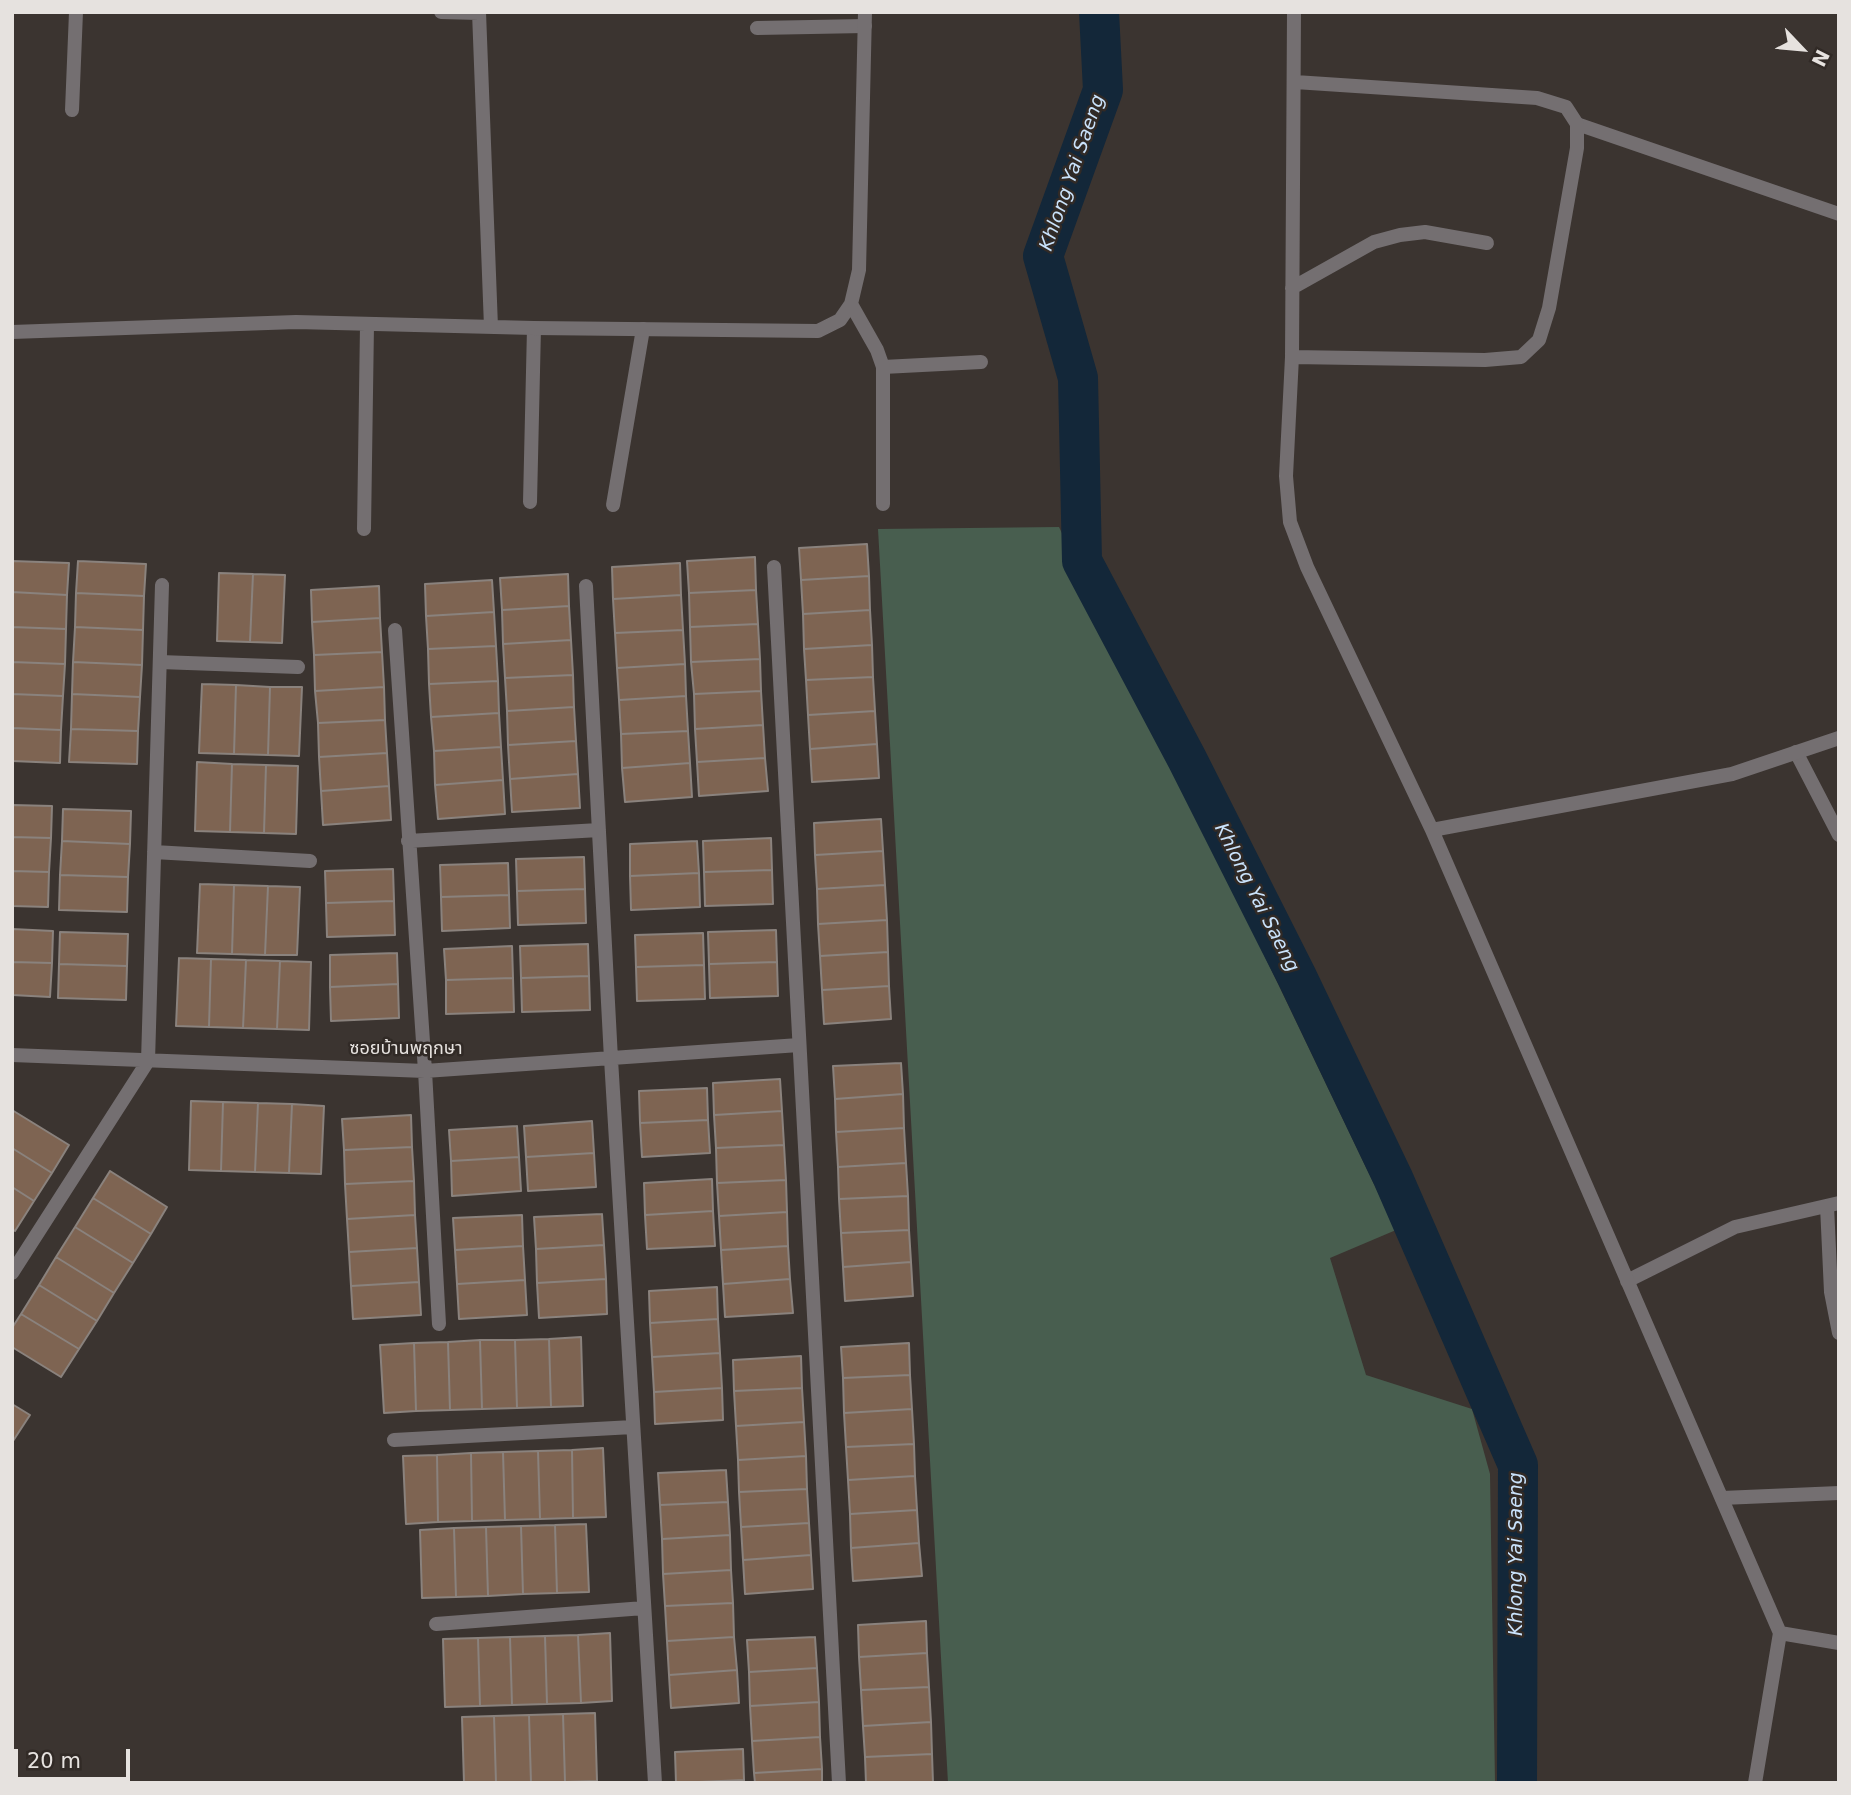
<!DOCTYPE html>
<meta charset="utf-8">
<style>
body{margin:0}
#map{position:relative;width:1851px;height:1795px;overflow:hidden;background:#3b3430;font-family:"DejaVu Sans",sans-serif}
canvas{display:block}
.frame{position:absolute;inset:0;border:14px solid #e6e2df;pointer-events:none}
.north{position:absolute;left:1767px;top:14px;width:70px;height:70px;-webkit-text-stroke:5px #312a26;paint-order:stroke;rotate:116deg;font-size:19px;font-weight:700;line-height:28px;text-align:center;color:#e6e2df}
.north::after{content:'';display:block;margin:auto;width:24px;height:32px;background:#e6e2df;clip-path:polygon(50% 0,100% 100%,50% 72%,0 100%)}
.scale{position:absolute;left:14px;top:1749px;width:116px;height:32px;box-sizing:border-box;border:4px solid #e6e2df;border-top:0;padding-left:9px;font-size:21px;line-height:24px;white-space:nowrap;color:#e6e2df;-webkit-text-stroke:5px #312a26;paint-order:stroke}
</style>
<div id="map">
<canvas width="1851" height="1795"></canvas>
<div class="frame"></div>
<div class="north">N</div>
<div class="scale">20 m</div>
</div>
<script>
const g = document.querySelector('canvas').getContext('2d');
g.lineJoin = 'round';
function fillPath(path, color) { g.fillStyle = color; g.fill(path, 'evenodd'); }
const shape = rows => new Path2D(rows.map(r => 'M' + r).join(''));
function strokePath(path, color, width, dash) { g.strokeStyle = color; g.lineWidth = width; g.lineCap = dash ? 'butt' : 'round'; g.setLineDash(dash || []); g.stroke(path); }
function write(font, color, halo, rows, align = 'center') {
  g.font = font + ' "DejaVu Sans","Noto Sans Thai",sans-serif'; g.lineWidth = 5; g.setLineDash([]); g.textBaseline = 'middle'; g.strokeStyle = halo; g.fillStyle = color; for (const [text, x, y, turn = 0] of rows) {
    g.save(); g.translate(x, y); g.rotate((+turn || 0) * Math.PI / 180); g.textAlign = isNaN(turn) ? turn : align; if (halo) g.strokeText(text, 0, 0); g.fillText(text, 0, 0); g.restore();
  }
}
fillPath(shape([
 [1059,527,1396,1230,1330,1258,1366,1375,1472,1409,1490,1474,1495,1783,948,1783,878,529]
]), '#485e4f');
strokePath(shape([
 [1099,12,1103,90,1043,256,1078,378,1082,561,1187,759,1297,977,1393,1178,1518,1465,1517,1783]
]), '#132739', 40);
const building = shape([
 [867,544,869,576,801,580,799,548,867,544],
 [755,557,756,590,689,593,687,561,755,557],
 [12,561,69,563,67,595,12,592,12,561],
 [78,561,146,564,144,596,76,593,78,561],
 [680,563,681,595,613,599,612,567,680,563],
 [219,573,253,574,250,642,217,641,219,573],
 [253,574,285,575,282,643,250,642,253,574],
 [568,574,569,606,502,610,500,578,568,574],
 [869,576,870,610,803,614,801,580,869,576],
 [492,580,494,612,426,616,425,584,492,580],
 [379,586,380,618,312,622,311,590,379,586],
 [756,590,758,624,690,627,689,593,756,590],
 [12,592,67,595,66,629,12,627,12,592],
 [76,593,144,596,143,630,75,627,76,593],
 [681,595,683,630,615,633,613,599,681,595],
 [569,606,571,640,503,644,502,610,569,606],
 [870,610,872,645,804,649,803,614,870,610],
 [494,612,496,646,428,649,426,616,494,612],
 [380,618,382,652,314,655,312,622,380,618],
 [758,624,760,659,691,662,690,627,758,624],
 [12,627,66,629,65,664,12,662,12,627],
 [75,627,143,630,142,665,73,662,75,627],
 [683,630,685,664,617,668,615,633,683,630],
 [571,640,573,675,505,678,503,644,571,640],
 [872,645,873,677,806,680,804,649,872,645],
 [496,646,498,681,429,684,428,649,496,646],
 [382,652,384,687,315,691,314,655,382,652],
 [760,659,761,691,694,694,691,662,760,659],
 [12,662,65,664,63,696,12,694,12,662],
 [73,662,142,665,140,697,72,694,73,662],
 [685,664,686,696,619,700,617,668,685,664],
 [573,675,574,707,507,711,505,678,573,675],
 [873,677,875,711,808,715,806,680,873,677],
 [498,681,499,713,431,717,429,684,498,681],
 [202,684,236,685,234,754,199,753,202,684],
 [236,685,270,687,268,755,234,754,236,685],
 [270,687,302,687,299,756,268,755,270,687],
 [384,687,385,720,318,723,315,691,384,687],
 [761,691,763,725,695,729,694,694,761,691],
 [12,694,63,696,61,730,12,728,12,694],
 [72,694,140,697,138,731,71,729,72,694],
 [686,696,688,731,621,734,619,700,686,696],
 [574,707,576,741,508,745,507,711,574,707],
 [875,711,877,744,810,749,808,715,875,711],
 [499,713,501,747,434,751,431,717,499,713],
 [385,720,387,753,319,757,318,723,385,720],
 [763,725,765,758,697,762,695,729,763,725],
 [12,728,61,730,60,763,12,761,12,728],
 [71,729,138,731,137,764,69,762,71,729],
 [688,731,690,763,622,768,621,734,688,731],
 [576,741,578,774,510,779,508,745,576,741],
 [877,744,879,778,812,782,810,749,877,744],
 [501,747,503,780,435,785,434,751,501,747],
 [387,753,389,786,321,791,319,757,387,753],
 [765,758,768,791,699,796,697,762,765,758],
 [197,762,232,764,230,832,195,831,197,762],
 [690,763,692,797,625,802,622,768,690,763],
 [232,764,266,765,264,833,230,832,232,764],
 [266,765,298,766,296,834,264,833,266,765],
 [578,774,580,808,512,812,510,779,578,774],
 [503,780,505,814,438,819,435,785,503,780],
 [389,786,391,820,323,825,321,791,389,786],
 [12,805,52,806,51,838,12,837,12,805],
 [63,809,131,811,130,844,62,841,63,809],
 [881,819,883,851,815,855,814,823,881,819],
 [12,837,51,838,49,872,12,871,12,837],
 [771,838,772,870,704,872,703,841,771,838],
 [62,841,130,844,128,877,60,875,62,841],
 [697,841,699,873,630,876,630,844,697,841],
 [883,851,885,885,817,889,815,855,883,851],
 [584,857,585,889,517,891,516,859,584,857],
 [508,863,509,895,441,897,440,865,508,863],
 [393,869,394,901,326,903,325,871,393,869],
 [772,870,773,904,705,906,704,872,772,870],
 [12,871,49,872,48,907,12,906,12,871],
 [699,873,700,907,631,910,630,876,699,873],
 [60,875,128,877,127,912,59,910,60,875],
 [200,884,234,885,232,954,197,953,200,884],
 [234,885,268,886,265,955,232,954,234,885],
 [885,885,887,920,818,924,817,889,885,885],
 [268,886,300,887,297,955,265,955,268,886],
 [585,889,586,923,518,925,517,891,585,889],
 [509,895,510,928,442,931,441,897,509,895],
 [394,901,395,935,327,937,326,903,394,901],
 [887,920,888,952,820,956,818,924,887,920],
 [12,929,53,931,52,963,12,962,12,929],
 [776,930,777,962,709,964,708,932,776,930],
 [60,932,128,934,127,966,59,964,60,932],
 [703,933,704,965,636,967,635,935,703,933],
 [588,944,589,976,521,978,520,946,588,944],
 [512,946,513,978,446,980,444,949,512,946],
 [888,952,889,986,822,990,820,956,888,952],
 [397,953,398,984,330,987,330,955,397,953],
 [179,958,211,959,209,1027,176,1026,179,958],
 [211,959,246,960,243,1028,209,1027,211,959],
 [246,960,280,961,277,1029,243,1028,246,960],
 [280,961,311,962,309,1030,277,1029,280,961],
 [12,962,52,963,50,997,12,995,12,962],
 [777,962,778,996,710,998,709,964,777,962],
 [59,964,127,966,126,1000,58,998,59,964],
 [704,965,705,999,637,1001,636,967,704,965],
 [589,976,590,1010,522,1012,521,978,589,976],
 [513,978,514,1012,446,1014,446,980,513,978],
 [398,984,399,1018,331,1021,330,987,398,984],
 [889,986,891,1019,824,1024,822,990,889,986],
 [901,1063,903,1094,835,1099,833,1066,901,1063],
 [780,1079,782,1111,714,1115,713,1083,780,1079],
 [707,1088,708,1120,640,1123,639,1091,707,1088],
 [903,1094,904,1128,836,1132,835,1099,903,1094],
 [191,1101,223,1102,221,1171,189,1170,191,1101],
 [223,1102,258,1103,255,1172,221,1171,223,1102],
 [258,1103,292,1104,289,1173,255,1172,258,1103],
 [292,1104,324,1106,321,1174,289,1173,292,1104],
 [12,1110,69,1145,52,1173,12,1148,12,1110],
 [782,1111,784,1145,716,1148,714,1115,782,1111],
 [411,1115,412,1147,344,1150,342,1119,411,1115],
 [708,1120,710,1153,642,1157,640,1123,708,1120],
 [592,1121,594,1153,526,1157,524,1126,592,1121],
 [517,1126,519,1157,451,1161,449,1130,517,1126],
 [904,1128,906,1163,838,1167,836,1132,904,1128],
 [784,1145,786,1180,717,1183,716,1148,784,1145],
 [412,1147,414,1181,345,1184,344,1150,412,1147],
 [12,1148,52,1173,34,1201,12,1187,12,1148],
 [594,1153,596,1187,528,1191,526,1157,594,1153],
 [519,1157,521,1191,452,1196,451,1161,519,1157],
 [906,1163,908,1196,839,1199,838,1167,906,1163],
 [110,1171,167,1207,151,1234,93,1198,110,1171],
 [712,1179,713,1211,645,1215,644,1183,712,1179],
 [786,1180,787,1212,719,1216,717,1183,786,1180],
 [414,1181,415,1215,347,1219,345,1184,414,1181],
 [12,1187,34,1201,15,1231,12,1229,12,1187],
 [908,1196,909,1230,841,1233,839,1199,908,1196],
 [93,1198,151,1234,133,1263,75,1227,93,1198],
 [713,1211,715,1246,647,1249,645,1215,713,1211],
 [787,1212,788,1246,721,1250,719,1216,787,1212],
 [602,1214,604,1245,536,1249,534,1217,602,1214],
 [415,1215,417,1248,349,1252,347,1219,415,1215],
 [522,1215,523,1246,455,1250,453,1218,522,1215],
 [75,1227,133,1263,114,1293,56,1257,75,1227],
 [909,1230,911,1262,843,1267,841,1233,909,1230],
 [604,1245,606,1279,537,1283,536,1249,604,1245],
 [523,1246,525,1280,457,1284,455,1250,523,1246],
 [788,1246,790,1279,723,1284,721,1250,788,1246],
 [417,1248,419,1282,351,1286,349,1252,417,1248],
 [56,1257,114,1293,97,1321,39,1285,56,1257],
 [911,1262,913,1296,845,1301,843,1267,911,1262],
 [606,1279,607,1314,539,1318,537,1283,606,1279],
 [790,1279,793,1313,725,1317,723,1284,790,1279],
 [525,1280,527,1315,459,1319,457,1284,525,1280],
 [419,1282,421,1315,353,1319,351,1286,419,1282],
 [39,1285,97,1321,79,1349,21,1314,39,1285],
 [717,1287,718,1319,650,1323,649,1291,717,1287],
 [21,1314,79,1349,61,1377,12,1347,12,1328,21,1314],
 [718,1319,720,1353,652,1357,650,1323,718,1319],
 [581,1337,583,1406,551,1407,549,1339,581,1337],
 [549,1339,551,1407,517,1408,515,1340,549,1339],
 [480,1340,482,1409,450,1410,448,1342,480,1340],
 [480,1340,515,1340,517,1408,482,1409,480,1340],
 [448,1342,450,1410,416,1411,414,1343,448,1342],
 [414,1343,416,1411,384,1413,380,1345,414,1343],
 [909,1343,910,1375,843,1378,841,1347,909,1343],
 [720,1353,722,1388,654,1392,652,1357,720,1353],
 [801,1356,802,1388,734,1391,733,1360,801,1356],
 [910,1375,912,1409,844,1413,843,1378,910,1375],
 [722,1388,723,1420,655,1424,654,1392,722,1388],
 [802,1388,804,1422,736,1426,734,1391,802,1388],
 [12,1404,30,1415,13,1441,12,1441,12,1404],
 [912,1409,914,1444,846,1447,844,1413,912,1409],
 [804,1422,806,1456,738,1460,736,1426,804,1422],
 [914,1444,915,1476,848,1480,846,1447,914,1444],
 [603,1448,606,1517,573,1518,572,1450,603,1448],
 [572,1450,573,1518,540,1519,538,1451,572,1450],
 [538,1451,540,1519,505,1520,503,1452,538,1451],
 [503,1452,505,1520,472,1521,471,1453,503,1452],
 [471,1453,472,1521,438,1522,437,1455,471,1453],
 [437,1455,438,1522,406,1524,403,1456,437,1455],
 [806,1456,807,1489,739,1492,738,1460,806,1456],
 [726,1470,728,1502,660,1505,658,1473,726,1470],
 [915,1476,917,1510,850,1514,848,1480,915,1476],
 [807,1489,809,1523,741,1527,739,1492,807,1489],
 [728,1502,730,1535,662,1539,660,1505,728,1502],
 [917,1510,919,1543,851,1548,850,1514,917,1510],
 [809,1523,811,1555,743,1560,741,1527,809,1523],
 [586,1524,589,1592,557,1593,555,1525,586,1524],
 [555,1525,557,1593,523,1594,521,1526,555,1525],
 [521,1526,523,1594,488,1596,486,1527,521,1526],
 [486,1527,488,1596,456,1597,454,1528,486,1527],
 [454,1528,456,1597,422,1598,420,1530,454,1528],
 [730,1535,731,1570,663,1574,662,1539,730,1535],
 [919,1543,922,1576,853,1581,851,1548,919,1543],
 [811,1555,813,1589,745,1594,743,1560,811,1555],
 [731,1570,733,1603,665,1606,663,1574,731,1570],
 [733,1603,734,1637,667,1641,665,1606,733,1603],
 [926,1621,927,1653,859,1657,858,1625,926,1621],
 [610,1633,612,1701,581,1703,578,1635,610,1633],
 [578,1635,581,1703,547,1704,545,1636,578,1635],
 [545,1636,547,1704,512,1705,510,1637,545,1636],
 [510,1637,512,1705,480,1706,478,1638,510,1637],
 [734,1637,737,1670,669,1675,667,1641,734,1637],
 [815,1637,817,1668,749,1672,747,1640,815,1637],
 [478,1638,480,1706,445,1707,443,1639,478,1638],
 [927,1653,929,1687,861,1690,859,1657,927,1653],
 [817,1668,819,1702,750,1706,749,1672,817,1668],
 [737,1670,739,1703,671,1708,669,1675,737,1670],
 [929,1687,931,1722,863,1726,861,1690,929,1687],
 [819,1702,820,1737,752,1741,750,1706,819,1702],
 [595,1713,597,1781,565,1782,563,1714,595,1713],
 [563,1714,565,1782,531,1783,529,1715,563,1714],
 [529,1715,531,1783,496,1783,494,1716,529,1715],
 [494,1716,496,1783,464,1783,462,1717,494,1716],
 [931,1722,932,1754,865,1757,863,1726,931,1722],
 [820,1737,822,1769,754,1773,752,1741,820,1737],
 [743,1749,744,1780,676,1783,675,1752,743,1749],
 [932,1754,933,1783,866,1783,865,1757,932,1754],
 [822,1769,822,1783,755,1783,754,1773,822,1769],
 [744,1780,744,1783,697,1783,744,1780]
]);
fillPath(building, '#7e6452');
strokePath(building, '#8a827d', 2);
strokePath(shape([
 [757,28,865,26],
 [72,110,76,12],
 [1577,124,1839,214],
 [883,367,981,362],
 [530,502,534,328],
 [613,505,643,329],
 [1796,752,1839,835],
 [1827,1206,1831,1292,1839,1333],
 [1627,1281,1735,1227,1839,1203],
 [1722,1498,1839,1493]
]), '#746f71', 14);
strokePath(shape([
 [441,12,479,13],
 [479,12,491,327],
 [1294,12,1292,357,1286,476,1290,522,1307,567,1432,830,1780,1633,1755,1783],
 [1292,288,1374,242,1400,235,1425,232,1487,243],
 [851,304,877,350,883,367,883,504],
 [12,332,296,322,534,328,818,331,840,320,851,304,859,270,865,12],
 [1292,357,1485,360,1521,357,1539,340,1549,308,1577,148,1577,124,1566,107,1537,98,1295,82],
 [364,529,367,325],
 [774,567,839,1783],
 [586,586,611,1059,655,1783],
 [395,630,425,1071,439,1324],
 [160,662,298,667],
 [1432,830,1732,774,1839,738],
 [408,841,599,830],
 [154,852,310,861],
 [12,1055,425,1071,799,1045],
 [12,1273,148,1061,162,585],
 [394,1440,633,1427],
 [436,1624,644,1608],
 [1780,1633,1839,1643]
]), '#746f71', 14);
write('18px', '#e6e2df', '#312a26', [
 ["ซอยบ้านพฤกษา",406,1049]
]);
write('italic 19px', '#cae3fc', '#312a26', [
 ["Khlong Yai Saeng",1073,173,-71],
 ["Khlong Yai Saeng",1256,898,63],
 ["Khlong Yai Saeng",1517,1554,-90]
]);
</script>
